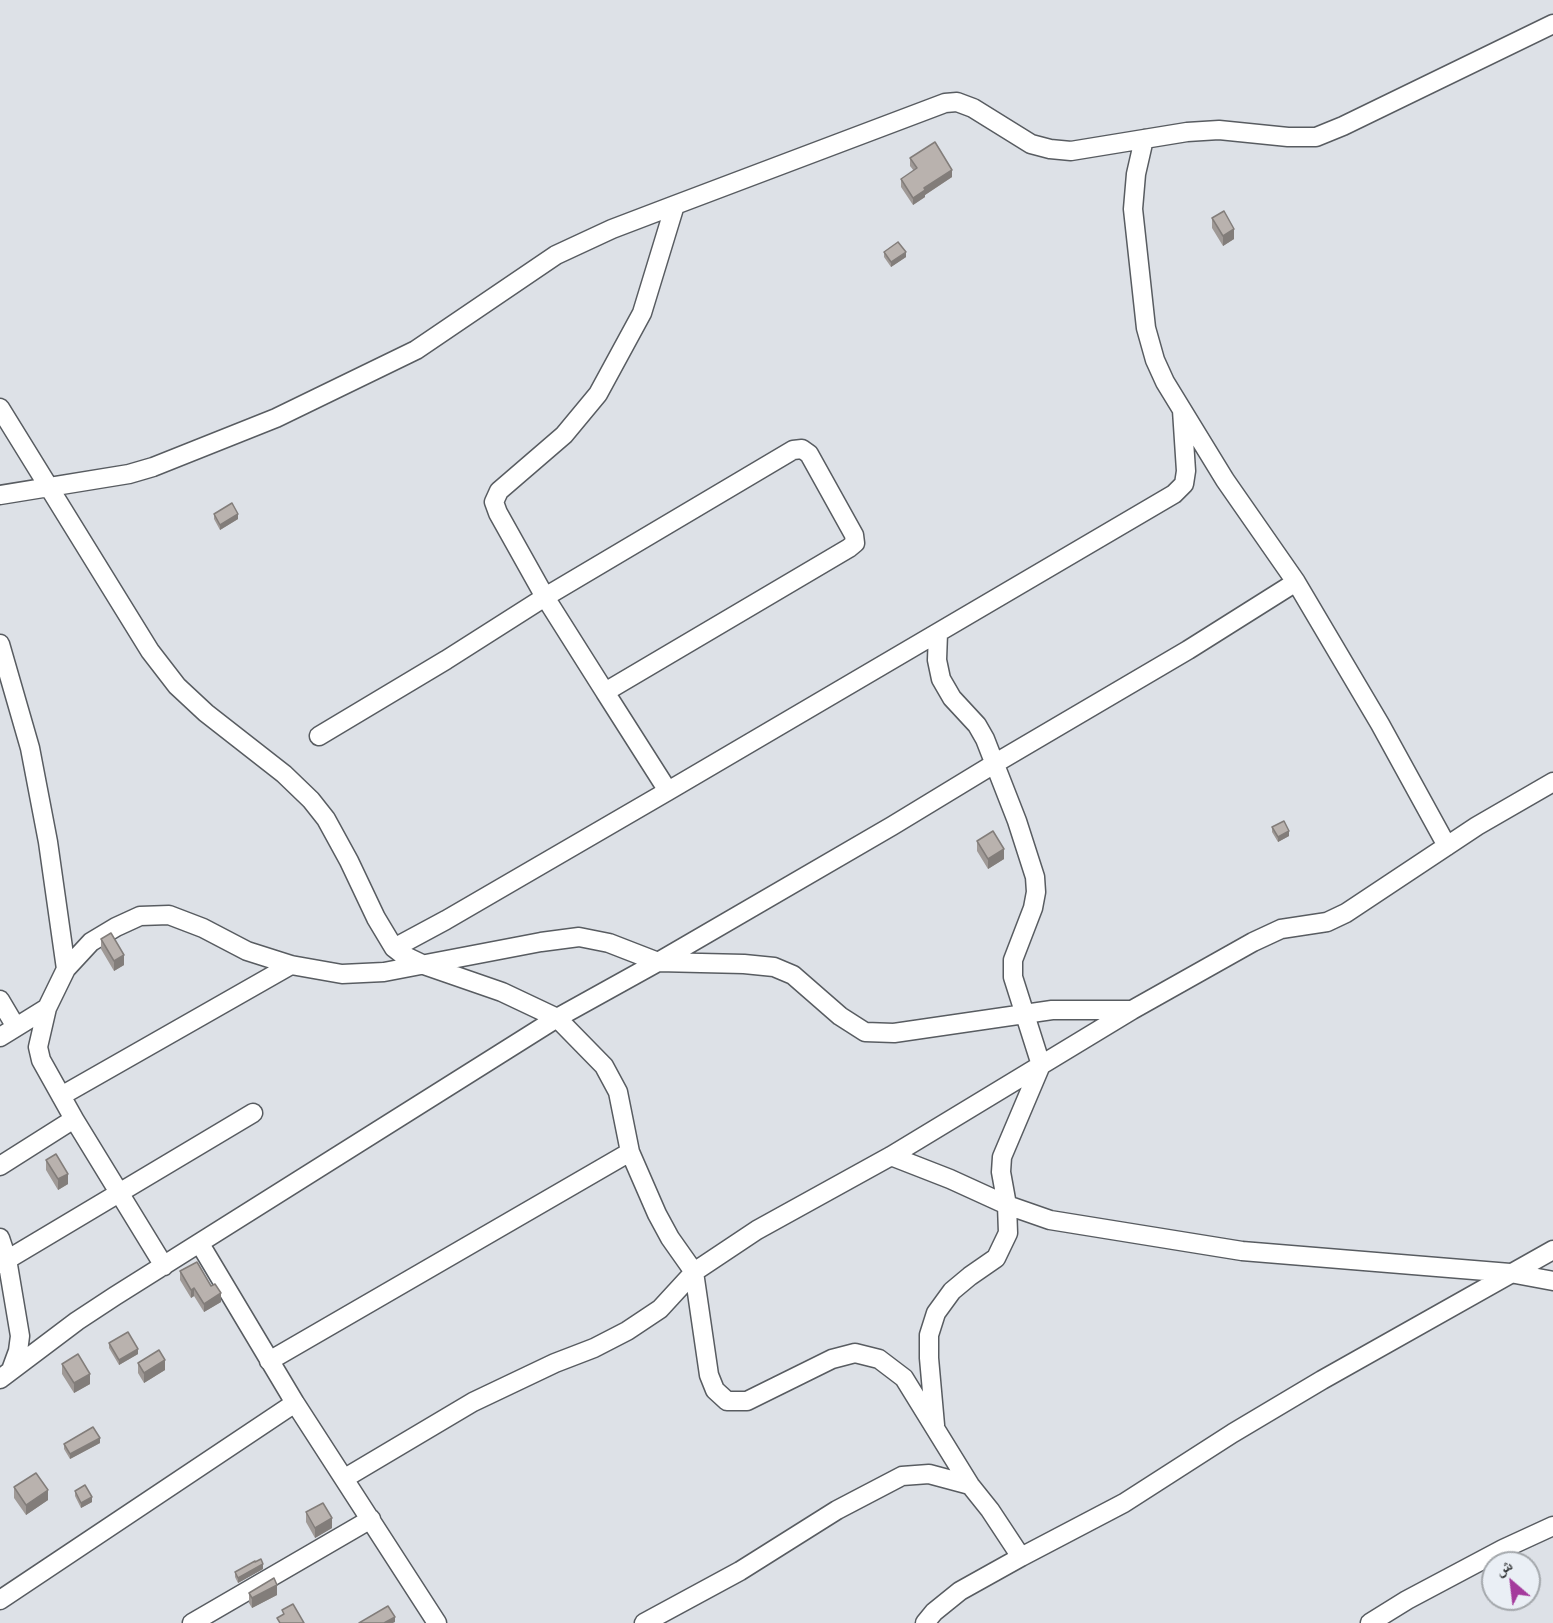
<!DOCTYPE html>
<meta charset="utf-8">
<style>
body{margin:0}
#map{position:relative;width:1553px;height:1623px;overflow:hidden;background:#dde1e7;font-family:"Open Sans","Noto Naskh Arabic",sans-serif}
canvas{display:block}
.north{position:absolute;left:1481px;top:1551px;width:60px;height:60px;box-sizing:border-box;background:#eaeff5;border:2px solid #a3a7ab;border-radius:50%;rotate:332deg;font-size:16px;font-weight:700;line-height:24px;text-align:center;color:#393b3d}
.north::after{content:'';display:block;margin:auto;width:21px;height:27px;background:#a43a9c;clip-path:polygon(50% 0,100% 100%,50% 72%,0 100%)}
</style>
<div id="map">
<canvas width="1553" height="1623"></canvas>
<div class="north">ش</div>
</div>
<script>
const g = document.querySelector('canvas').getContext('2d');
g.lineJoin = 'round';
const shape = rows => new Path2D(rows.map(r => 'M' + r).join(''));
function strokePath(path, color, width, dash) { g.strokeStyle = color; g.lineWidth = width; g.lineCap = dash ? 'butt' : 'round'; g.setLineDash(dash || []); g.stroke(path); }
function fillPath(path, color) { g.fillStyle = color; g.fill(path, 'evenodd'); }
const minor = shape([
 [1144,139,1136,174,1133,209,1146,328,1155,360,1165,382,1225,480,1296,582,1380,724,1447,846],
 [0,408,150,651,177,686,206,713,284,774,311,800,326,819,349,861,376,918,394,948,403,955,424,965,502,992,557,1018,604,1066,618,1092,630,1152,657,1214,670,1238,694,1272,709,1375,715,1390,727,1401,747,1401,832,1359,855,1353,879,1359,904,1378,970,1485,990,1510,1021,1557,1124,1503,1233,1433,1322,1380,1553,1250],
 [0,495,129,474,153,467,276,418,416,350,556,255,612,229,675,205],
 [0,644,30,748,48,842,66,969],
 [605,692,545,597,498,513,494,502,499,491,564,435,598,394,642,313,675,205,945,103,957,102,973,108,1031,144,1050,149,1071,151,1187,132,1219,130,1288,137,1316,137,1343,126,1553,24],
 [319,736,446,660,545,597,793,450,802,449,809,454,854,535,855,543,849,548,605,692,668,791],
 [394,948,446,920,668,791,1174,494,1184,484,1186,471,1182,410],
 [0,1000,16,1027],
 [0,1037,47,1008],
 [61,1096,291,965],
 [74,1119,164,1266],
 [891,1156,950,1179,1007,1205,1050,1220,1242,1251,1510,1273,1553,1281],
 [0,1166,74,1119,41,1060,38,1047,47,1008,66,969,91,942,116,927,140,916,169,915,203,928,247,951,291,965,342,974,384,972,541,942,579,937,609,943,658,962,744,964,774,967,793,975,840,1016,865,1032,894,1033,1052,1010,1132,1010],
 [0,1238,7,1259,20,1336,18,1351,11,1370],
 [200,1244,295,1403,437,1623],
 [0,1264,253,1113],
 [269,1361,630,1152],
 [0,1379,77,1321,115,1296,557,1018,658,962,892,826,994,764,1188,650,1296,582],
 [935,1425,929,1358,929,1335,936,1313,952,1291,970,1276,996,1258,1008,1233,1007,1205,1001,1172,1002,1157,1041,1065,1013,977,1013,960,1033,908,1036,892,1035,877,1017,821,985,739,977,725,952,698,941,679,937,660,938,633],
 [345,1478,473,1402,555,1363,594,1348,627,1331,660,1309,694,1272,757,1230,891,1156,1132,1010,1253,942,1281,929,1327,922,1346,913,1477,826,1553,782],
 [0,1600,295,1403],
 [192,1623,371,1519],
 [644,1623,740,1571,837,1510,902,1476,929,1474,970,1485],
 [925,1623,934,1612,960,1591,1021,1557],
 [1370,1623,1407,1600,1503,1549,1553,1526]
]);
strokePath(minor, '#585c61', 21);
strokePath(minor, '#fff', 18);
fillPath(shape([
 [910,158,952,177,925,195,925,197,913,205,901,187,901,179,914,171,910,166],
 [1212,218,1234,239,1223,246,1212,228],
 [884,252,906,257,891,267,884,257],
 [214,514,238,519,220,530,214,519],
 [1272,827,1289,836,1278,842,1272,832],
 [977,841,1004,859,988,869,977,851],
 [101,939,124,965,114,971,101,949],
 [46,1160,68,1184,58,1190,46,1170],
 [180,1271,221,1302,204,1312,194,1296,191,1298,180,1280],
 [109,1343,138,1354,119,1365,109,1348],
 [138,1363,165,1370,144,1383,138,1373],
 [62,1364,90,1384,74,1393,62,1374],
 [100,1443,70,1459,64,1449,64,1444],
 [14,1487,48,1500,26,1515,14,1498],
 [75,1491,92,1502,81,1508,75,1496],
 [306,1512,332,1528,315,1538,306,1522],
 [263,1569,238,1583,235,1577,235,1572],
 [249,1593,277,1595,252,1608,249,1603]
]), '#9f9996');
fillPath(shape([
 [952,170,952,177,925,195,925,197,913,205,913,198,924,188],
 [1234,229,1234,239,1223,246,1223,236],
 [906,252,906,257,891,267,891,262],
 [238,514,238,519,220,530,220,525],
 [1289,831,1289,836,1278,842,1278,837],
 [1004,849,1004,859,988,869,988,859],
 [124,955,124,965,114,971,114,961],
 [68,1174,68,1184,58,1190,58,1179],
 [194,1288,194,1296,191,1298,191,1290],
 [221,1293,221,1302,204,1312,204,1304],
 [138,1349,138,1354,119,1365,119,1360],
 [165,1360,165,1370,144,1383,144,1373],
 [90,1374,90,1384,74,1393,74,1383],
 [100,1438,100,1443,70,1459,70,1454],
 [48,1490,48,1500,26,1515,26,1505],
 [92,1497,92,1502,81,1508,81,1503],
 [332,1518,332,1528,315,1538,315,1528],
 [263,1564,263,1569,238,1583,238,1578],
 [277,1585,277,1595,252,1608,252,1598],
 [395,1617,395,1622,393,1623,384,1623]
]), '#827d7a');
const building = shape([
 [935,142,952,170,924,188,925,190,913,198,901,179,917,168,910,158,935,142],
 [1224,211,1234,229,1223,236,1212,218,1224,211],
 [898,242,906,252,891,262,884,252,898,242],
 [232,503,238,514,220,525,214,514,232,503],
 [1284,821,1289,831,1278,837,1272,827,1284,821],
 [993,831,1004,849,988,859,977,841,993,831],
 [111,933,124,955,114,961,101,939,111,933],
 [56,1154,68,1174,58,1179,46,1160,56,1154],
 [197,1262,211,1286,215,1284,221,1293,204,1304,194,1288,191,1290,180,1271,197,1262],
 [128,1332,138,1349,119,1360,109,1343,128,1332],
 [159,1350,165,1360,144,1373,138,1363,159,1350],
 [78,1354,90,1374,74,1383,62,1364,78,1354],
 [93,1427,100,1438,70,1454,64,1444,93,1427],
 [36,1473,48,1490,26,1505,14,1487,36,1473],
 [85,1485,92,1497,81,1503,75,1491,85,1485],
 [323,1503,332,1518,315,1528,306,1512,323,1503],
 [261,1559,263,1564,238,1578,235,1572,255,1561,255,1562,261,1559],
 [274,1578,277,1585,252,1598,249,1593,274,1578],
 [293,1604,304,1623,280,1623,277,1618,284,1614,282,1610,293,1604],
 [388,1606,395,1617,384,1623,359,1623,388,1606]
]);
fillPath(building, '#b9b2ae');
strokePath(building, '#827d7a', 1.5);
</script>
